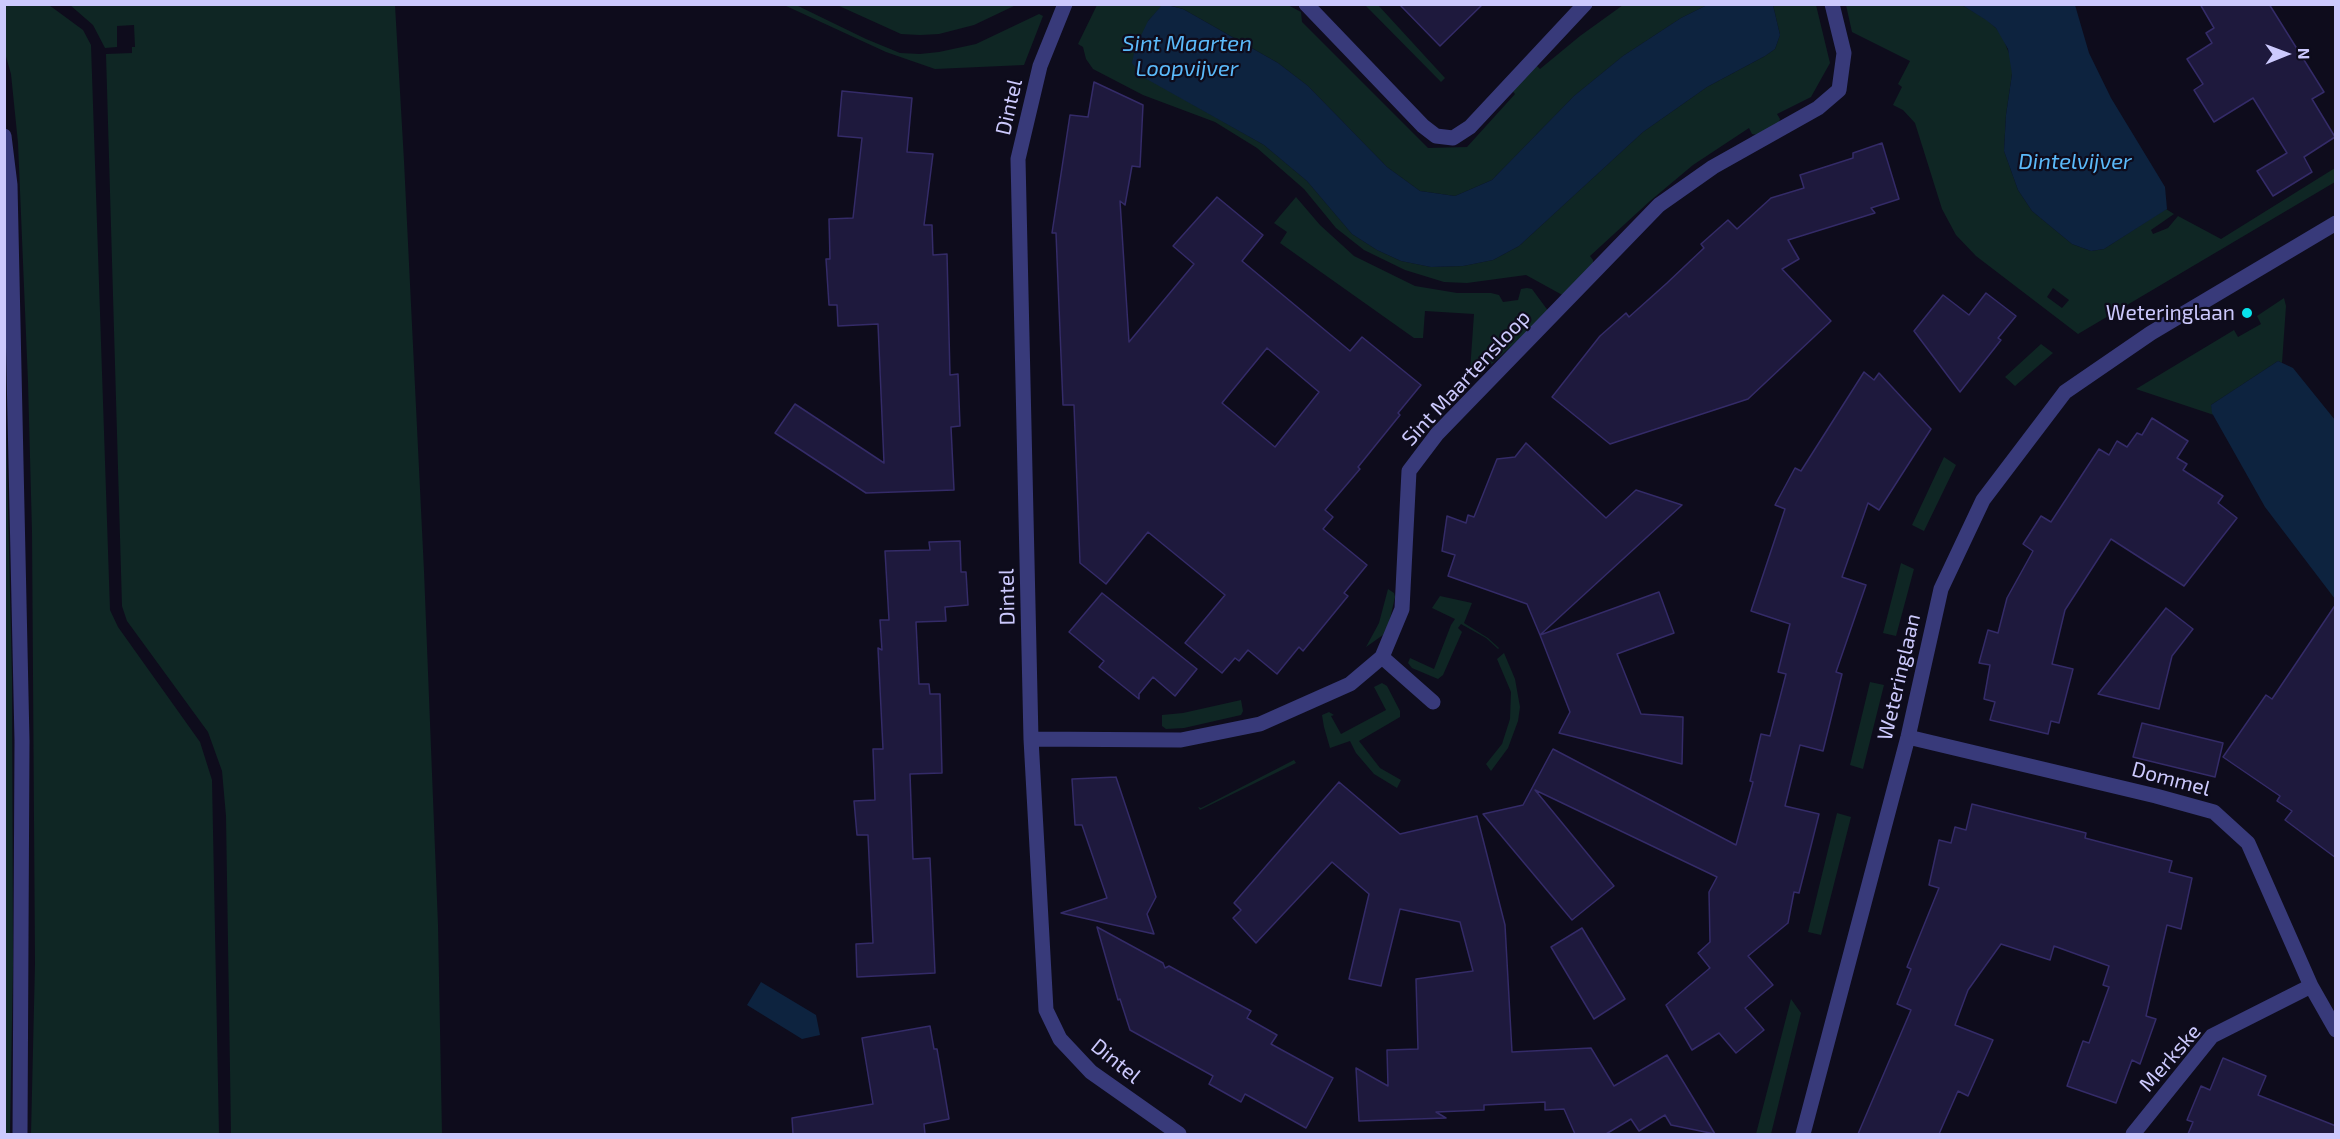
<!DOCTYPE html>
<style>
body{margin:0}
#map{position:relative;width:2340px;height:1139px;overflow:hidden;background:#0e0c1c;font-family:"Exo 2",sans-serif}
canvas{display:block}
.frame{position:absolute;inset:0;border:6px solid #ccc9fd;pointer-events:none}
.north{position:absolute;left:2256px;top:24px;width:60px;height:60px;-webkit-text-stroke:4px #0e0c1c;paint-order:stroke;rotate:89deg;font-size:16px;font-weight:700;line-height:24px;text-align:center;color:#ccc9fd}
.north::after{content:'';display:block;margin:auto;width:21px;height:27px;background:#ccc9fd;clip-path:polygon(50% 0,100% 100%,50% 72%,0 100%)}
</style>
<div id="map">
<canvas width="2340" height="1139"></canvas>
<div class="frame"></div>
<div class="north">N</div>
</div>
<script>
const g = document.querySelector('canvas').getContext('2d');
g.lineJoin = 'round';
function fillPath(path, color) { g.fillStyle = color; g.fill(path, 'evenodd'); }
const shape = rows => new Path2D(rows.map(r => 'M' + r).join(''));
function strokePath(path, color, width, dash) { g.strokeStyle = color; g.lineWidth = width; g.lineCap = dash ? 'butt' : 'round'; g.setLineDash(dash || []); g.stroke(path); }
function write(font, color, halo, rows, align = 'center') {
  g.font = font + ' "Exo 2",sans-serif'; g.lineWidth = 4.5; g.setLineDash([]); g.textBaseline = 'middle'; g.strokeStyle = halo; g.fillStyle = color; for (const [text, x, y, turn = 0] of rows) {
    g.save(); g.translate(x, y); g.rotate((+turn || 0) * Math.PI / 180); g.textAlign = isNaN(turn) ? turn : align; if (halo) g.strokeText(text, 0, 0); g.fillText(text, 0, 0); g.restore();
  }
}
fillPath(shape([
 [5,4,49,5,83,30,91,45,110,610,118,627,200,742,212,780,219,1134,31,1134,35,964,32,532,28,382,18,143,11,74,5,53],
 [70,5,395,5,404,161,424,571,438,925,442,1134,231,1134,226,816,222,771,208,732,127,621,122,606,106,54,132,53,132,47,135,47,134,25,117,26,117,47,105,48,93,25],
 [784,5,796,5,866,39,900,53,920,54,939,52,976,44,1039,14,1043,16,1024,65,935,69,886,52],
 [837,5,1016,5,974,25,939,34,920,35,901,34],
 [1097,5,1163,5,1148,21,1143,76,1264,145,1307,181,1352,234,1377,250,1401,261,1431,267,1463,266,1493,260,1519,246,1643,132,1707,87,1765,56,1775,49,1780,35,1773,5,1816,5,1830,63,1811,97,1777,114,1780,119,1777,129,1763,136,1752,134,1749,128,1693,165,1650,201,1590,256,1593,260,1593,271,1566,297,1526,275,1467,283,1444,282,1405,270,1364,250,1336,228,1304,189,1257,148,1215,122,1143,95,1093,69,1086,59,1083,47,1078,44],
 [1168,5,1288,5,1301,12,1302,22,1428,148,1467,147,1515,94,1509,87,1534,63,1540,69,1580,36,1623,5,1707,5,1681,18,1623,56,1574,96,1492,180,1455,196,1420,191,1387,167,1308,86,1278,63,1183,9],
 [1365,5,1378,5,1445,78,1441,82],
 [1846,5,1962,5,1987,20,1996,28,2003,38,2012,61,2012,74,2006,115,2004,151,2018,190,2032,211,2072,244,2091,251,2104,249,2166,209,2174,214,2151,230,2153,234,2168,228,2178,216,2221,239,2335,168,2335,182,2078,334,1976,256,1956,235,1942,209,1915,123,1903,110,1893,105,1902,87,1898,84,1910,61,1852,32],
 [2053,288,2069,300,2062,308,2047,297],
 [1296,197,1320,225,1354,256,1415,286,1457,293,1491,293,1499,295,1503,302,1518,300,1521,289,1527,288,1532,289,1549,312,1483,372,1470,371,1474,314,1425,311,1423,338,1414,338,1280,243,1287,232,1274,223],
 [2284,298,2286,306,2282,363,2278,361,2211,405,2214,415,2136,389,2234,330,2238,337,2261,324,2257,316],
 [4,340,12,677,13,964,10,1134,4,1134],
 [2041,344,2053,353,2015,386,2005,377],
 [1944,457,1956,465,1924,531,1912,525],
 [1901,563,1914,569,1896,636,1883,633],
 [1388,589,1394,593,1395,597,1389,623,1383,635,1366,647,1379,623],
 [1440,596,1472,603,1464,623,1488,638,1499,648,1498,649,1486,638,1461,624,1458,628,1462,632,1443,675,1438,679,1412,668,1408,663,1410,658,1434,669,1451,625,1455,619,1432,608],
 [1504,653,1515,679,1520,707,1518,721,1508,748,1491,771,1486,764,1502,744,1510,719,1511,692,1497,659],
 [1870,682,1884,685,1863,769,1850,765],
 [1382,683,1387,686,1400,711,1400,717,1359,741,1380,768,1401,780,1397,788,1374,774,1356,753,1350,741,1330,748,1324,727,1322,715,1329,712,1334,715,1331,716,1341,734,1386,710,1374,687],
 [1241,700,1243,711,1241,715,1184,728,1166,729,1162,726,1162,715,1183,713],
 [1294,760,1296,763,1200,810,1198,807,1201,808],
 [1837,813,1851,817,1821,935,1808,932],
 [1791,999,1801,1013,1771,1134,1756,1134]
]), '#0f2624');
fillPath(shape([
 [1163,4,1183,9,1278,63,1308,86,1387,167,1420,191,1455,196,1492,180,1574,96,1623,56,1681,18,1707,5,1773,5,1780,35,1775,49,1765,56,1707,87,1643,132,1519,246,1493,260,1463,266,1431,267,1401,261,1377,250,1352,234,1307,181,1264,145,1143,77,1132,63,1135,48,1148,21],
 [1962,5,2075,5,2089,53,2111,98,2165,187,2167,209,2104,249,2091,251,2072,244,2032,211,2018,190,2004,151,2006,115,2012,74,2008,49,1996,28,1986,20],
 [2278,361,2293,368,2335,420,2335,599,2265,507,2212,413,2211,405],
 [761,982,816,1015,820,1035,802,1039,747,1005]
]), '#0d233f');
const building = shape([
 [1399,4,1483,4,1440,46,1399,4],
 [2200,4,2269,4,2324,92,2312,99,2335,137,2304,157,2312,172,2273,196,2257,171,2287,153,2253,98,2214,122,2194,90,2203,84,2187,59,2212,43,2206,33,2214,28,2200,4],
 [1094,82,1143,105,1140,167,1132,166,1125,205,1120,201,1129,342,1194,264,1173,246,1217,197,1263,235,1242,261,1350,351,1362,337,1421,385,1398,413,1400,415,1358,467,1360,469,1325,510,1333,517,1323,529,1367,565,1344,593,1348,596,1303,651,1299,647,1277,674,1248,650,1239,661,1235,658,1222,673,1185,643,1225,595,1148,532,1106,584,1080,563,1074,405,1063,405,1056,233,1052,233,1070,115,1088,117,1094,82],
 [1267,348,1319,392,1275,447,1222,403,1267,348],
 [842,91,912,98,907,152,933,154,924,225,932,225,933,255,947,254,950,375,958,374,960,426,951,427,954,490,866,493,775,433,795,404,884,463,878,324,838,326,837,305,829,305,826,259,830,259,829,219,853,218,862,138,838,136,842,91],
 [1882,143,1899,199,1871,208,1875,213,1788,240,1799,259,1782,269,1831,321,1748,399,1610,444,1552,397,1600,336,1626,313,1629,317,1667,283,1704,248,1701,244,1728,220,1737,229,1771,198,1804,188,1800,175,1853,158,1853,153,1882,143],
 [1986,293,2016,316,1998,338,2001,340,1960,392,1914,331,1943,295,1969,315,1986,293],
 [1864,372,1874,380,1879,373,1931,429,1879,510,1868,503,1842,577,1866,585,1836,672,1842,674,1823,751,1800,745,1785,806,1819,814,1809,854,1799,893,1794,892,1788,923,1748,956,1773,985,1745,1008,1764,1030,1736,1053,1719,1033,1692,1050,1666,1005,1710,968,1698,953,1710,942,1709,892,1717,877,1535,790,1614,886,1572,920,1483,814,1523,805,1553,749,1736,845,1753,782,1750,781,1761,734,1770,736,1786,674,1778,672,1790,624,1751,611,1785,509,1775,505,1795,468,1801,471,1864,372],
 [2152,418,2188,441,2177,458,2187,464,2183,470,2223,496,2218,503,2237,518,2184,586,2111,539,2065,610,2052,664,2073,669,2059,723,2051,721,2048,734,1990,720,1995,702,1984,699,1990,665,1979,663,1988,630,1998,633,2007,598,2033,551,2023,544,2041,516,2051,522,2099,449,2109,455,2117,441,2127,447,2137,433,2142,435,2152,418],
 [1526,443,1606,518,1636,490,1682,505,1540,635,1527,604,1448,576,1455,555,1442,551,1447,516,1466,523,1468,515,1474,517,1497,459,1515,457,1526,443],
 [960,541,961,572,966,572,968,605,945,607,946,621,916,622,919,684,929,684,930,694,940,694,942,773,910,774,913,859,930,858,935,973,857,977,856,944,873,943,868,835,857,835,854,801,875,800,873,749,883,749,878,648,882,650,880,620,889,620,885,551,930,550,929,542,960,541],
 [1659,592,1674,633,1617,654,1641,714,1683,717,1682,764,1559,733,1570,712,1540,635,1659,592],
 [1102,593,1197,669,1175,696,1153,677,1139,694,1139,699,1099,667,1104,661,1069,632,1102,593],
 [2336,604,2336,858,2285,820,2292,811,2277,801,2280,796,2223,757,2266,695,2272,699,2336,604],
 [2166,608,2193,629,2172,656,2159,709,2098,694,2166,608],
 [2142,723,2223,743,2215,777,2133,757,2142,723],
 [1116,777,1156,897,1147,914,1154,934,1061,913,1107,898,1082,825,1075,825,1072,779,1116,777],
 [1339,782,1400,834,1477,816,1505,925,1512,1052,1591,1048,1614,1086,1667,1055,1715,1134,1671,1125,1665,1115,1639,1131,1631,1119,1606,1134,1575,1134,1564,1109,1545,1110,1545,1102,1484,1105,1484,1110,1436,1112,1446,1118,1359,1121,1356,1068,1388,1086,1387,1050,1418,1049,1416,979,1473,971,1460,922,1400,909,1381,986,1349,979,1369,894,1332,862,1256,943,1233,918,1241,910,1234,903,1339,782],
 [1972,804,2086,833,2085,838,2172,861,2169,872,2192,878,2181,929,2167,925,2146,1016,2156,1019,2140,1064,2132,1060,2116,1103,2067,1086,2083,1041,2089,1043,2109,987,2103,985,2109,966,2054,946,2050,960,2001,944,1968,990,1955,1025,1993,1040,1968,1096,1958,1091,1939,1134,1858,1134,1911,1010,1897,1004,1911,969,1907,967,1939,888,1929,885,1939,840,1951,843,1955,827,1966,830,1972,804],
 [1097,927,1163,963,1165,968,1169,966,1251,1011,1247,1018,1277,1035,1271,1044,1333,1078,1306,1128,1245,1094,1241,1102,1209,1084,1213,1076,1130,1030,1120,999,1118,1000,1097,927],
 [1582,928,1625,999,1594,1019,1551,947,1582,928],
 [930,1026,934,1049,937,1049,949,1119,924,1124,925,1134,793,1134,792,1118,873,1104,862,1038,930,1026],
 [2223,1058,2266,1076,2258,1095,2336,1126,2336,1134,2188,1134,2193,1122,2187,1120,2201,1086,2210,1090,2223,1058]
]);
fillPath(building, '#1e193d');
strokePath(building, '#342b68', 1.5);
strokePath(shape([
 [1065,4,1040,66,1018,159,1031,739,1046,1010,1060,1039,1091,1072,1179,1134],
 [1306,4,1423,126,1436,136,1453,138,1470,127,1585,4],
 [4,136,10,185,22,741,20,1134],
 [1382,657,1433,702],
 [1908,737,2156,796,2214,812,2248,843,2311,986,2336,1030],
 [1031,739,1181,740,1260,724,1350,684,1382,657,1402,609,1409,471,1437,434,1659,205,1713,167,1818,108,1839,90,1844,53,1832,4],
 [1803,1134,1908,737,1941,589,1983,500,2065,392,2151,333,2336,223],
 [2133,1134,2212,1036,2311,986]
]), '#383a7a', 15);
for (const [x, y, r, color] of [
 [2247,313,6,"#08e2eb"]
]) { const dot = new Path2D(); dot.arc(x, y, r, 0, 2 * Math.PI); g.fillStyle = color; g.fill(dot); strokePath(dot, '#0e0c1c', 2); }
write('21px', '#ccc9fd', '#0e0c1c', [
 ["Dintel",1009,107,-77],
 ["Sint Maartensloop",1466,378,-47],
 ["Dintel",1007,597,-91],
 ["Weteringlaan",1899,677,-77],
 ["Dommel",2171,779,15],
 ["Merkske",2170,1058,-49],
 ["Dintel",1116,1061,39]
]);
write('21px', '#ccc9fd', '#0e0c1c', [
 ["Weteringlaan",2235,313]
], 'right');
write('italic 22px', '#5bbafa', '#0e0c1c', [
 ["Sint Maarten",1187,44],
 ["Loopvijver",1187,69],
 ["Dintelvijver",2075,162]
]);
</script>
